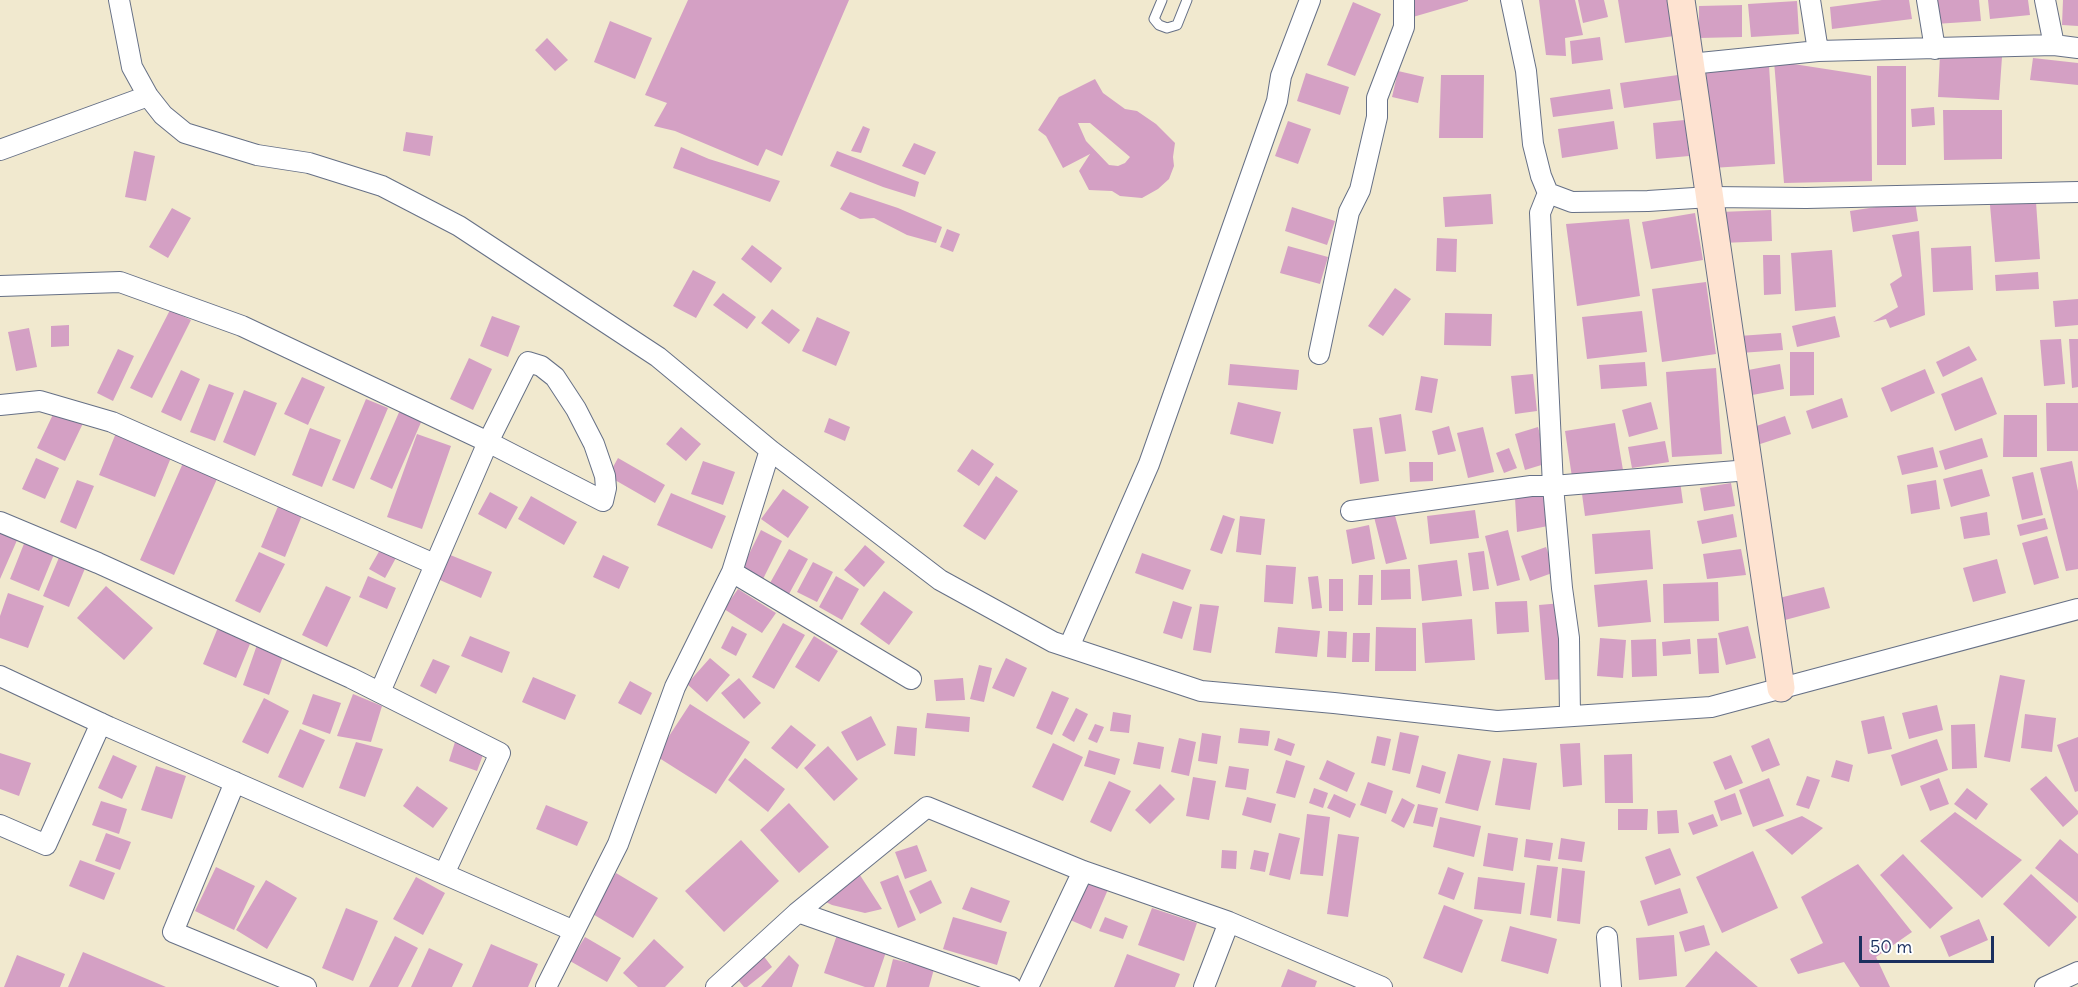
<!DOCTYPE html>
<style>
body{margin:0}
#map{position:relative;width:2078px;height:987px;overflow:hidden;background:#f1e9cf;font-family:Delius,sans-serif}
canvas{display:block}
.scale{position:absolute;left:1859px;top:936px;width:135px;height:27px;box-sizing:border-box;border:3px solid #1b2f5e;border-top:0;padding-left:8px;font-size:18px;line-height:21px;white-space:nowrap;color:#1b2f5e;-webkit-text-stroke:4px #fff;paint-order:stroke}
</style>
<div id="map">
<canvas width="2078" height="987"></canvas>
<div class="scale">50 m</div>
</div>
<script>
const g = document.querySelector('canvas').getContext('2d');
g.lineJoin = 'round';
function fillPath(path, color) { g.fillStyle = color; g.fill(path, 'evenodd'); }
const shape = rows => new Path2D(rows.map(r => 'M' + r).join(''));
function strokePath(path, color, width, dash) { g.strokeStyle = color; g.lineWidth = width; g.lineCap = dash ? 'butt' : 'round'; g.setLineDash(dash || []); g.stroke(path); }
fillPath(shape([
 [688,0,849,0,782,156,766,149,758,166,675,131,654,126,667,103,645,95],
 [1407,0,1468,0,1468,1,1406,19],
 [1539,0,1575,0,1583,35,1565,38,1566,56,1546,55],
 [1578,0,1604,0,1608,17,1583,23],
 [1618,0,1668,0,1674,36,1625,43],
 [1882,0,1909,0,1912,19,1832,29,1830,7],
 [1933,0,1979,0,1981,21,1935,24],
 [1988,0,2028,0,2030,15,1990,19],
 [2063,0,2078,0,2078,26,2062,25],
 [1797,1,1799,34,1751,37,1748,4],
 [1353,2,1381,14,1355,76,1327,65],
 [1742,5,1742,37,1699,38,1699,6],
 [610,21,652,38,635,79,594,62],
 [1600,37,1603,60,1572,64,1570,41],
 [547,38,568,60,555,71,535,50],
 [1940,54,2002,57,1999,100,1938,97],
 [2033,58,2078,63,2078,85,2030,80],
 [1774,61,1871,76,1872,181,1784,183],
 [1769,65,1775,164,1712,168,1706,70],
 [1877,66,1906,66,1906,165,1877,165],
 [1398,71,1424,77,1418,103,1392,97],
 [1306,73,1349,87,1340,115,1297,101],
 [1441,75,1484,75,1483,138,1439,138],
 [1678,75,1681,100,1624,108,1620,83],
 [1095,79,1103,93,1125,109,1137,111,1156,124,1175,143,1173,157,1174,166,1169,179,1158,189,1142,198,1120,196,1112,191,1089,190,1079,171,1090,154,1063,168,1046,136,1038,130,1059,97],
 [1078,123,1090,123,1130,157,1125,163,1118,166,1109,165,1086,141],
 [1610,89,1613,109,1553,117,1550,98],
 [1934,107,1935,125,1912,127,1911,109],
 [1943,110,2002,110,2002,159,1944,160],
 [1685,120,1689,156,1656,159,1653,123],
 [1288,121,1311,129,1298,164,1275,156],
 [1614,121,1618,149,1562,158,1558,129],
 [863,126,870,129,861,153,851,151],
 [406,132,433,136,430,156,403,151],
 [914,143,936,152,925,175,902,166],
 [681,147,709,159,780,181,770,202,673,168],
 [134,151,155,156,146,201,125,197],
 [837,151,919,182,915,197,883,187,830,166],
 [850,192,898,208,942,227,936,243,907,235,874,218,860,219,840,209],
 [1491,194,1493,224,1445,227,1443,197],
 [1915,201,1918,221,1853,232,1850,211],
 [2036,202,2040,259,1995,262,1990,205],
 [1292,207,1335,221,1327,245,1285,231],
 [172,208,191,218,168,258,149,247],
 [1771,210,1772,241,1721,243,1720,212],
 [1695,213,1703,260,1651,269,1642,222],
 [1629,219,1640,296,1577,306,1566,224],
 [947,229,960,234,953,252,940,247],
 [1919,231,1925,315,1890,328,1886,319,1873,322,1898,307,1890,284,1902,276,1892,235],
 [1437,238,1457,239,1456,272,1436,271],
 [752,245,782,268,771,283,741,259],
 [1288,246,1328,257,1320,284,1280,273],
 [1971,246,1973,290,1933,292,1931,248],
 [1832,250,1836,307,1795,311,1791,253],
 [1763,255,1780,255,1781,294,1764,295],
 [693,270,716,282,696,318,673,306],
 [2038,272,2039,289,1996,291,1995,275],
 [1706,282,1716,354,1662,362,1652,289],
 [1395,288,1411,299,1383,336,1368,326],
 [723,293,756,317,747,329,713,305],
 [2078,299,2078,325,2055,327,2053,301],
 [772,309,800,330,789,344,761,323],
 [170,310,191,320,152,398,130,388],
 [1642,311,1647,352,1587,359,1582,317],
 [1445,313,1492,314,1491,346,1444,345],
 [492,316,520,326,508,357,480,346],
 [1835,316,1840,337,1797,347,1792,326],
 [817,317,850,332,836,366,802,351],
 [69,325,69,346,51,347,51,326],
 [29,328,37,367,16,371,8,332],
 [1781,333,1783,350,1740,353,1739,336],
 [2061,339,2065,384,2044,386,2040,340],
 [2069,339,2078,339,2078,387,2072,388],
 [1969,346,1977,360,1943,377,1936,362],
 [118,349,134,356,113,401,97,393],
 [1790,352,1814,352,1814,395,1790,396],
 [469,358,492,369,473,410,450,399],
 [1645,362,1647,386,1601,389,1599,365],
 [1230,364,1299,370,1297,390,1228,385],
 [1780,364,1784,389,1747,396,1743,371],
 [1716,368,1722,454,1672,457,1666,372],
 [1925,369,1935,393,1891,412,1881,388],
 [181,370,200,379,181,421,161,412],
 [1533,374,1537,411,1515,414,1511,376],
 [1421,376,1438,379,1432,413,1415,410],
 [302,377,325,387,308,425,284,414],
 [1982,377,1997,414,1955,431,1941,394],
 [209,384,234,393,215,441,190,432],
 [244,390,277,403,255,456,223,442],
 [1842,398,1848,417,1812,429,1806,411],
 [366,399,388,408,354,489,332,480],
 [1238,402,1281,412,1273,444,1230,434],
 [1651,402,1658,429,1629,437,1622,410],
 [2046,403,2078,403,2078,451,2047,451],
 [57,406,85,419,65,461,37,448],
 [400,410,422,420,392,489,370,479],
 [1401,414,1406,451,1385,454,1379,418],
 [2004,415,2037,415,2037,457,2003,457],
 [1785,416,1791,434,1754,446,1748,429],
 [829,418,850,427,845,441,824,432],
 [1615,423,1623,470,1572,477,1565,431],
 [1449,426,1456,451,1438,455,1432,431],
 [681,427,701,444,686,461,666,444],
 [1372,427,1379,481,1360,484,1353,429],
 [1483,427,1494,472,1468,478,1457,433],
 [1538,427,1548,463,1525,470,1515,434],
 [310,428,341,440,322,487,292,475],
 [116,433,172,455,155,497,99,475],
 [417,434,451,446,422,529,387,517],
 [1982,438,1988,457,1945,470,1939,451],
 [1665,441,1669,462,1632,468,1628,447],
 [1933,447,1938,467,1902,475,1897,456],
 [1509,448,1517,468,1504,473,1496,453],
 [972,449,994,464,979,486,957,471],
 [36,458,59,468,45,499,22,489],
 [618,458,665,485,655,503,608,476],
 [703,461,735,472,723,505,691,494],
 [2072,461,2078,491,2078,569,2066,571,2040,468],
 [1409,462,1433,462,1433,481,1410,482],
 [183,463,217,479,174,575,140,560],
 [1982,469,1990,496,1951,507,1943,479],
 [2033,472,2043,515,2022,520,2012,477],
 [996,476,1018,491,985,540,963,526],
 [77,480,94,486,76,529,60,522],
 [1936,480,1940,509,1911,514,1907,485],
 [1680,481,1683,503,1585,516,1582,494],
 [1731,483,1735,506,1704,511,1700,488],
 [783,489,809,507,788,538,761,519],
 [490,492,518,507,506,529,478,514],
 [671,493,726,516,712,549,657,525],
 [1544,493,1548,526,1517,532,1515,498],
 [531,496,577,522,564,545,518,519],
 [279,504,303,513,285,557,261,547],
 [1475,510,1479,538,1430,544,1427,516],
 [1394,512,1407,559,1386,564,1374,517],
 [1987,512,1990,535,1964,539,1960,517],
 [1733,514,1737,537,1702,544,1697,521],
 [1223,515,1235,519,1222,554,1210,550],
 [1240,516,1265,519,1261,555,1236,552],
 [2045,518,2048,529,2020,536,2017,525],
 [1369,525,1375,559,1352,564,1346,530],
 [0,529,18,538,0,579],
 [761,530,782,541,763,579,742,568],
 [1508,530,1520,580,1497,586,1485,536],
 [1650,530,1653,569,1595,574,1592,534],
 [27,536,57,547,39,591,10,579],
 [2047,536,2059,578,2034,585,2022,543],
 [865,545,885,562,864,587,844,570],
 [1546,547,1555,572,1530,581,1521,556],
 [381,548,397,556,385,578,369,569],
 [789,549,808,559,789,594,770,583],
 [1741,549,1746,575,1707,579,1703,554],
 [1484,551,1489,589,1473,591,1468,553],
 [259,552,285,564,260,613,235,601],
 [443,552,492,572,481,598,433,577],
 [1142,553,1191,570,1183,590,1135,573],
 [60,555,86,566,69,607,43,596],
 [603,555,629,567,619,589,593,577],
 [1997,559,2006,593,1973,602,1963,568],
 [1457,560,1462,596,1422,601,1418,565],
 [813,562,833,572,817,602,797,592],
 [1266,565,1296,567,1293,604,1264,602],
 [1410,569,1411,599,1381,600,1381,570],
 [1359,575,1373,575,1372,605,1358,605],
 [368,576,396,588,387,609,359,597],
 [836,576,859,589,842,620,819,607],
 [1318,576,1322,608,1312,609,1308,577],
 [1329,579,1343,579,1343,611,1329,611],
 [1647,580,1651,622,1598,627,1594,585],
 [1718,582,1719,621,1664,623,1663,584],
 [106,586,153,628,124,660,77,618],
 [326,586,351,597,327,647,302,635],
 [1824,587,1830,608,1785,620,1779,598],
 [738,589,776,613,762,633,724,609],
 [884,591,913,612,889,645,860,624],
 [8,593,44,606,28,648,0,638,0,616],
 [1173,601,1192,607,1182,639,1163,633],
 [1527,601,1529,632,1497,634,1495,602],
 [1562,603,1568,679,1545,680,1539,605],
 [1200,604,1219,606,1211,653,1193,650],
 [1472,619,1475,660,1425,663,1422,623],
 [783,623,805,635,774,689,752,677],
 [219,625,252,639,236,678,203,664],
 [732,626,747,634,736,656,721,648],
 [1748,626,1756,658,1726,665,1718,633],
 [1278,627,1320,631,1317,657,1275,653],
 [1376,627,1416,628,1416,671,1375,671],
 [1328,631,1347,632,1346,658,1327,657],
 [1353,633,1370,633,1369,662,1352,662],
 [470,636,510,652,502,673,461,656],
 [814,636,838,651,819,682,795,667],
 [1600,638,1626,640,1623,678,1597,676],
 [1717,638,1719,673,1699,674,1697,639],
 [1656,639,1657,676,1632,677,1631,640],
 [1690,639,1691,654,1663,656,1662,642],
 [258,642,285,651,269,695,243,685],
 [710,658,730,675,707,702,687,684],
 [1006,658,1027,668,1014,697,992,688],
 [433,659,450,666,436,694,420,686],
 [979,665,992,668,984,702,970,699],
 [2000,675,2025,680,2010,762,1984,757],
 [533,677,576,695,565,720,522,702],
 [739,678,761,703,744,719,721,693],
 [963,678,965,700,936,701,934,680],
 [630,681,652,693,641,715,618,703],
 [1052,691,1069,698,1052,735,1036,728],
 [313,694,341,703,330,734,302,724],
 [353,694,382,706,371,742,337,736],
 [264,698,289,711,268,754,242,742],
 [690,704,750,742,716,794,656,756],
 [1937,705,1943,730,1909,739,1902,713],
 [1076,708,1088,714,1074,742,1062,735],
 [1113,712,1131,715,1129,733,1110,731],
 [927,713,970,717,969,732,925,728],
 [2025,714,2056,718,2052,752,2021,748],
 [871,716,886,745,857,761,841,732],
 [1884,716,1892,749,1868,754,1861,721],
 [1095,724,1104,727,1097,743,1088,739],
 [1975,724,1977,768,1952,769,1951,725],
 [791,725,816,745,797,769,771,748],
 [897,726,917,728,915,756,894,754],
 [1240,728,1270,731,1268,746,1238,743],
 [300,729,325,740,303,788,278,777],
 [1400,732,1419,736,1410,774,1392,770],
 [1202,733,1221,736,1217,764,1198,761],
 [1377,736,1391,739,1385,766,1371,763],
 [2078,737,2078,791,2075,792,2057,745],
 [1179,738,1196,742,1189,776,1171,772],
 [1278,738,1295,744,1291,756,1274,750],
 [1769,738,1780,765,1762,772,1751,746],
 [1937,739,1948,770,1901,786,1891,755],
 [356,742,383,749,365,797,339,788],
 [455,742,484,752,477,771,449,761],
 [1138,742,1164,747,1160,769,1133,764],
 [1053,743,1083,757,1063,801,1032,787],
 [1580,743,1582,785,1563,787,1560,744],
 [828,746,858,779,834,801,804,768],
 [1089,750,1120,759,1115,775,1084,766],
 [0,753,31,763,19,796,0,789],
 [1458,754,1491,761,1478,811,1445,803],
 [1632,754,1633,803,1605,803,1604,755],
 [113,755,137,766,122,799,98,788],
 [1731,755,1743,783,1725,790,1713,762],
 [745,758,785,789,768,812,728,780],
 [1503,758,1537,763,1530,810,1495,805],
 [1286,760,1305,766,1295,798,1276,793],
 [1327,760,1355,773,1347,792,1319,779],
 [1836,760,1853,765,1849,782,1831,777],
 [1422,765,1446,772,1440,794,1416,787],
 [156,766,186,776,172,819,141,810],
 [1229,766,1249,769,1246,790,1225,787],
 [1807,776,1820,780,1809,809,1796,805],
 [2046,776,2078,811,2078,814,2063,827,2030,789],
 [1193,777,1216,781,1209,820,1186,816],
 [1769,778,1784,816,1753,827,1739,790],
 [1939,778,1949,804,1930,811,1920,786],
 [1109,781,1131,791,1111,832,1090,822],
 [1368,782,1393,791,1386,814,1360,805],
 [1160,784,1175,799,1150,824,1135,810],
 [417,786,448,808,433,828,403,806],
 [1314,788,1328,793,1323,808,1309,803],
 [1967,788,1988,804,1976,820,1954,804],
 [1735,793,1742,814,1721,821,1714,801],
 [1334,794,1356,804,1350,818,1327,808],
 [1247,797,1276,804,1271,823,1242,815],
 [1402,798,1415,805,1404,828,1391,821],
 [101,801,127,809,119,834,92,825],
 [789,803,829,847,799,873,760,830],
 [1418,804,1438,808,1433,827,1413,823],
 [546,805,588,822,577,846,536,829],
 [1618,809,1648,809,1647,830,1618,830],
 [1677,810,1679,833,1658,834,1657,811],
 [1955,812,2022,860,1982,898,1920,841],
 [1307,814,1330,817,1323,876,1300,874],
 [1713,814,1718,826,1693,835,1688,823],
 [1802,816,1823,828,1792,855,1765,830],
 [1440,817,1481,826,1474,857,1433,847],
 [106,833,131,842,120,870,95,861],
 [1279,833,1300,838,1290,880,1269,875],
 [1488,833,1518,838,1513,871,1483,866],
 [1338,834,1359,837,1348,917,1327,914],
 [1561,838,1585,842,1582,862,1558,859],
 [1526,839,1553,843,1550,861,1524,857],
 [2060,839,2078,854,2078,903,2035,868],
 [741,840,779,881,724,932,685,891],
 [917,845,927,871,905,879,895,852],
 [1670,848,1681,875,1655,885,1645,857],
 [1222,850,1237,851,1236,869,1221,868],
 [1254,850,1269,853,1265,872,1250,869],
 [1753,851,1778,908,1722,933,1696,877],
 [1903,854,1953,908,1930,929,1880,875],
 [80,860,115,873,104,900,69,886],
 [1858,864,1912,932,1876,957,1890,987,1860,987,1844,962,1798,974,1790,959,1823,943,1801,897],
 [1537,865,1558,867,1551,918,1530,915],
 [216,867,255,886,234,930,195,911],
 [1448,867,1464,873,1454,900,1438,894],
 [1562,868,1585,871,1580,924,1557,921],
 [856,869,882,909,865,913,832,905,820,899],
 [616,873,658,898,633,938,591,913],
 [2031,874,2077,917,2049,947,2003,904],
 [898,875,916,920,898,928,880,882],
 [416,877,445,893,423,935,393,919],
 [1086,877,1109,887,1091,929,1068,919],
 [1478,877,1525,883,1521,914,1474,909],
 [266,880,297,898,267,949,236,930],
 [931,880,942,903,920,914,909,891],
 [971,887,1010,901,1001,923,962,909],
 [1680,888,1688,913,1648,926,1640,901],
 [1444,905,1483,920,1462,973,1423,958],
 [346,908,378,921,353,981,322,968],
 [1152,908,1197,923,1184,961,1138,945],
 [953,917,1007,932,997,965,943,949],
 [1105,917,1128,926,1123,939,1099,931],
 [1979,919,1988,940,1949,957,1940,936],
 [1704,925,1710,945,1685,952,1679,932],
 [1510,926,1557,939,1548,974,1501,961],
 [838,932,887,949,874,987,865,987,824,973],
 [1674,935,1677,976,1639,980,1636,938],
 [395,936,418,948,398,987,369,987],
 [585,937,621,958,607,982,570,961],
 [654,939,684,967,665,987,638,987,623,973],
 [491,944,538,964,528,987,472,987],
 [429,948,463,964,452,987,411,987],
 [1716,951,1758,987,1685,987],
 [83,952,166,987,68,987],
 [762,954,772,967,747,987,744,987,735,976],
 [1127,954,1180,974,1175,987,1114,987],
 [17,955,65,974,60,987,4,987],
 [789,955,799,965,792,987,761,987],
 [893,959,934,969,929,987,886,987],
 [1288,969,1317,981,1315,987,1281,987]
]), '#d4a0c4');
const lane = shape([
 [1162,0,1154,19,1159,25,1167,28,1177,25,1187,0]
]);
const street = shape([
 [119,0,132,67,148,96,163,115,185,133,257,155,309,163,382,186,459,226,658,357,770,450,940,580,1053,642,1201,691,1334,703,1497,721,1711,707,2078,609],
 [1511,0,1526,71,1533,144,1541,176,1548,193,1572,202,1648,201,1710,197,1806,198,2078,192],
 [1810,0,1818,51],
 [1927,0,1935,49],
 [2045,0,2054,45],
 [1690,64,1818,51,2054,45,2078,48],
 [0,150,148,96],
 [1548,193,1540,213,1553,486,1562,588,1569,638,1570,716],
 [0,286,120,282,242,326,488,442,603,501,606,488,605,476,594,444,576,409,555,377,541,366,528,362,488,442,380,692],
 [1319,354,1349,212,1360,190,1377,117,1377,98,1404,27,1404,0],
 [0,405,40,401,112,422,434,564],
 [1351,511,1531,486,1553,486,1749,470],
 [0,522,98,563,351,678,500,753,444,874],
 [732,572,911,679],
 [1069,647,1149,464,1277,101,1281,76,1310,0],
 [0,676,109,727,574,931],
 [235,782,173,932,306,987],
 [0,825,46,845,101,723],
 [798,912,1011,987],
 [1607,937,1611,987],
 [546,987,618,844,675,687,732,572,770,450],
 [716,987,798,912,927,807,1083,871,1229,922,1382,987],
 [1028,987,1083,871],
 [1204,987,1229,922],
 [2045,987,2078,972]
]);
const secondary = shape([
 [1681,0,1781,688]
]);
strokePath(lane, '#667086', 11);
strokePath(street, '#667086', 22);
strokePath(secondary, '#667086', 29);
strokePath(lane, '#fff', 9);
strokePath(street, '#fff', 20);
strokePath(secondary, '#fee3d1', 27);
</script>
